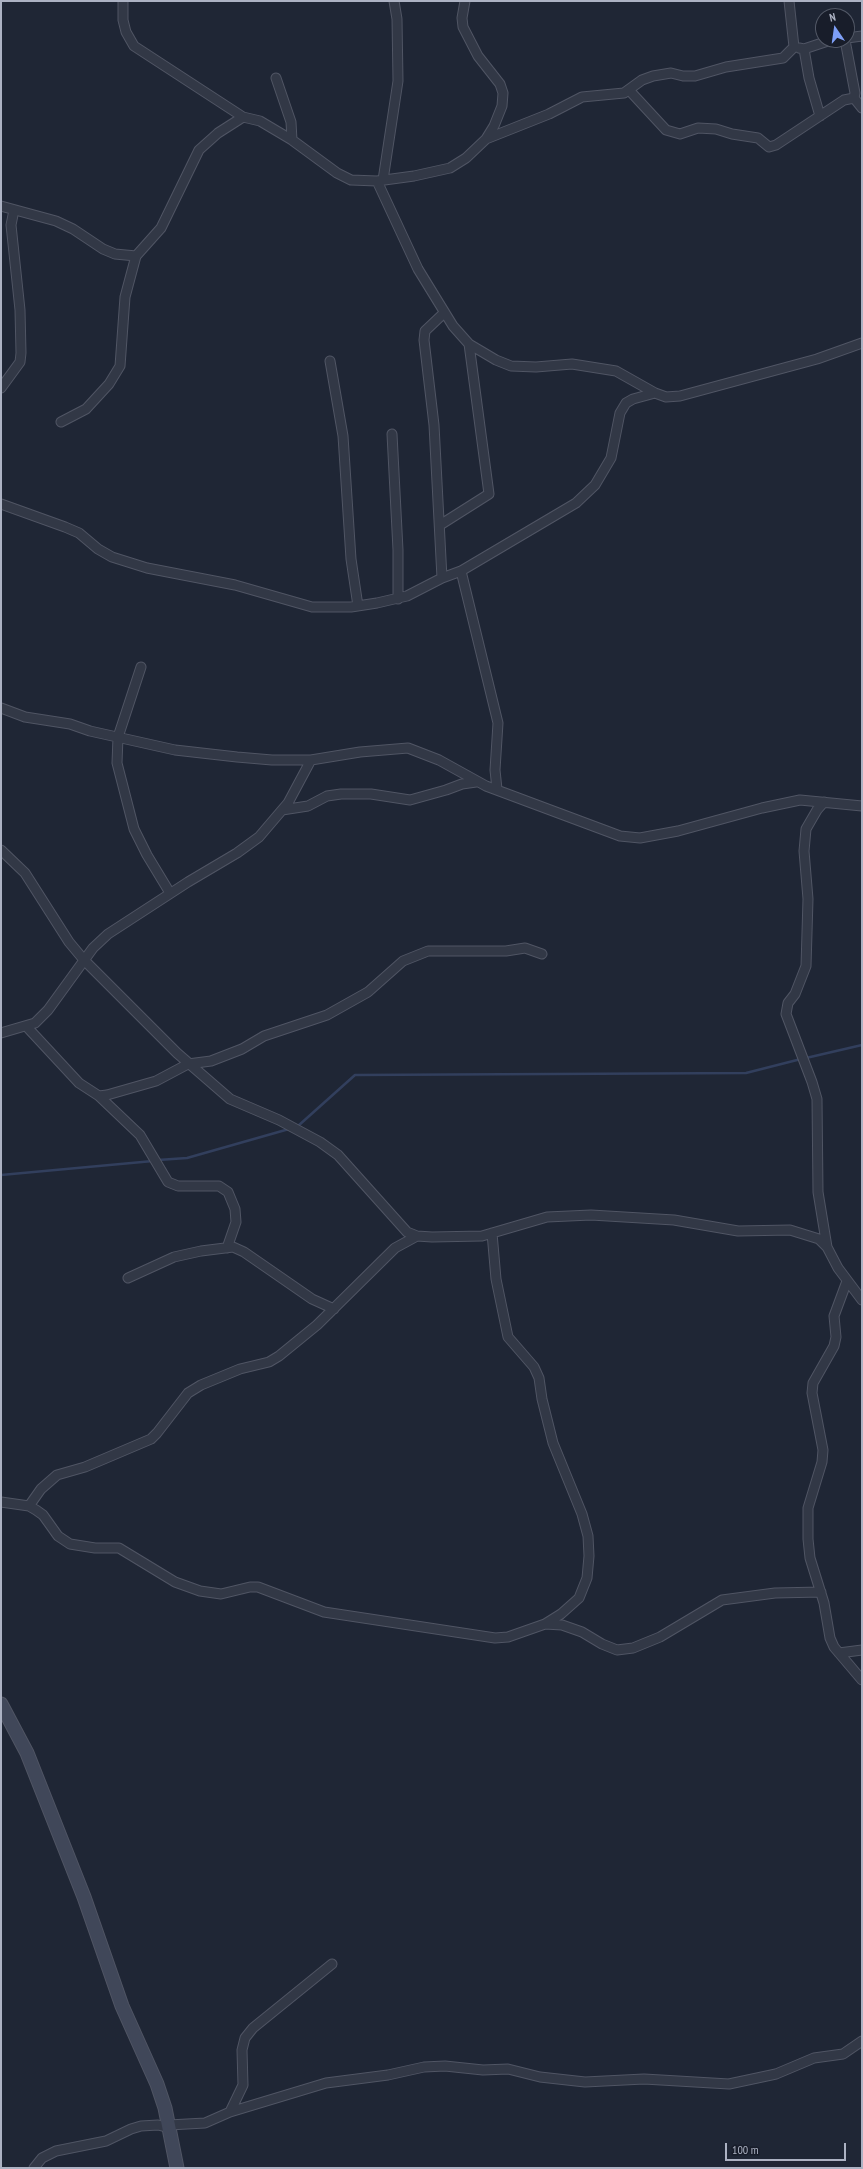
<!DOCTYPE html>
<style>
body{margin:0}
#map{position:relative;width:863px;height:2169px;overflow:hidden;background:#1f2635;font-family:"PT Sans Narrow",sans-serif}
canvas{display:block}
.frame{position:absolute;inset:0;border:2px solid #acb2c3;pointer-events:none}
.north{position:absolute;left:815px;top:8px;width:40px;height:40px;box-sizing:border-box;background:#181d2a;border:1px solid #535967;border-radius:50%;rotate:347deg;font-size:11px;font-weight:700;line-height:16px;text-align:center;color:#acb2c3}
.north::after{content:'';display:block;margin:auto;width:14px;height:18px;background:#7e9ff6;clip-path:polygon(50% 0,100% 100%,50% 72%,0 100%)}
.scale{position:absolute;left:725px;top:2143px;width:121px;height:18px;box-sizing:border-box;border:2px solid #acb2c3;border-top:0;padding-left:5px;font-size:12px;line-height:14px;white-space:nowrap;color:#acb2c3;-webkit-text-stroke:3px #181d2a;paint-order:stroke}
</style>
<div id="map">
<canvas width="863" height="2169"></canvas>
<div class="frame"></div>
<div class="north">N</div>
<div class="scale">100 m</div>
</div>
<script>
const g = document.querySelector('canvas').getContext('2d');
g.lineJoin = 'round';
const shape = rows => new Path2D(rows.map(r => 'M' + r).join(''));
function strokePath(path, color, width, dash) { g.strokeStyle = color; g.lineWidth = width; g.lineCap = dash ? 'butt' : 'round'; g.setLineDash(dash || []); g.stroke(path); }
strokePath(shape([
 [806,1058,862,1045],
 [298,1126,355,1075,746,1073,801,1059],
 [158,1160,187,1158,289,1129],
 [1,1175,153,1161]
]), '#323f5d', 2.5);
const street = shape([
 [123,1,123,20,126,32,134,46,243,117],
 [847,38,862,36],
 [845,40,855,93,854,98],
 [799,48,804,49,831,40],
 [804,49,809,78,820,116],
 [276,78,291,122,292,140],
 [629,90,666,130,680,134,698,128,716,129,732,134,758,138,769,147,776,145,844,100,854,98,862,108],
 [486,139,549,114,582,97,624,93,642,80,653,76,671,73,683,76,695,76,726,67,783,58,794,47,789,1],
 [383,180,398,81,397,19,394,1],
 [377,181,418,269,453,326,469,344,496,360,511,366,536,367,572,364,616,371,655,393,666,397,680,396,817,359,862,343],
 [1,206,56,221,73,229,103,249,115,254,136,256,161,228,199,150,218,133,243,117,260,121,292,140,337,173,351,180,377,181,414,176,450,168,466,158,486,139,494,126,502,106,503,93,500,84,478,56,463,27,462,18,465,1],
 [330,361,343,436,351,559,358,606],
 [1,388,20,362,21,353,20,310,11,225,14,210],
 [61,422,86,409,109,384,120,366,125,297,136,256],
 [392,434,398,550,398,599],
 [1,504,65,527,79,533,98,549,112,557,147,568,235,585,312,607,351,607,377,603,407,596,442,578,461,571,576,503,595,485,611,458,620,413,626,403,633,399,655,393],
 [440,525,489,494,469,344],
 [461,571,498,723,495,770,497,789],
 [442,578,434,425,424,340,425,331,444,313],
 [141,667,118,737,117,763,134,829,147,855,170,893],
 [1,708,25,717,70,724,90,731,175,750,237,757,272,760,311,760,360,752,408,748,439,760,486,786,620,836,640,838,678,831,762,808,800,800,862,806],
 [824,802,817,810,806,829,804,851,808,899,806,966,795,994,788,1003,786,1014,812,1082,817,1099,818,1192,827,1247],
 [282,810,308,806,327,796,341,794,371,794,410,800,446,790,462,784,476,782],
 [1,850,25,873,69,942,84,960,177,1053,230,1099,279,1120,320,1142,338,1155,407,1232,417,1236,432,1237,482,1236,547,1217,591,1215,674,1220,738,1231,790,1230,819,1239,827,1247,838,1268,862,1300],
 [27,1027,79,1083,99,1096,107,1095,156,1081,188,1064,211,1061,242,1049,264,1036,327,1015,368,992,403,961,428,951,506,951,525,948,542,954],
 [1,1033,35,1023,48,1010,93,948,108,934,188,882,237,853,259,837,288,803,311,760],
 [99,1096,140,1135,168,1182,178,1186,219,1186,228,1192,235,1209,236,1222,227,1248],
 [492,1233,496,1279,508,1337,534,1367,539,1378,542,1399,553,1443,582,1514,588,1536,589,1556,587,1578,579,1598,561,1614,545,1624],
 [128,1278,174,1257,201,1251,233,1247,244,1252,312,1299,334,1309],
 [847,1281,834,1316,836,1337,834,1346,813,1383,812,1393,823,1450,822,1462,808,1508,808,1539,810,1558,824,1603,830,1638,834,1647,862,1680],
 [1,1502,29,1506,36,1510,43,1515,58,1536,70,1544,95,1548,119,1548,175,1582,200,1591,221,1594,250,1587,258,1587,324,1612,495,1638,508,1637,545,1624,562,1625,582,1632,602,1644,617,1650,633,1648,660,1637,722,1600,775,1593,821,1592],
 [29,1506,41,1489,57,1475,85,1467,151,1439,157,1433,188,1393,201,1385,240,1369,269,1362,279,1356,317,1325,395,1248,417,1236],
 [839,1653,862,1650],
 [230,2112,243,2085,242,2050,245,2038,253,2028,332,1964],
 [169,2125,205,2123,230,2112,326,2083,388,2075,424,2067,445,2066,483,2070,508,2069,540,2077,585,2082,644,2079,729,2084,776,2074,814,2058,843,2054,862,2041],
 [34,2168,42,2158,56,2151,106,2141,131,2129,141,2126,158,2125,170,2128]
]);
const secondary = shape([
 [1,1704,27,1753,84,1897,122,2006,157,2084,165,2108,177,2168]
]);
strokePath(street, '#505564', 11);
strokePath(secondary, '#505564', 15);
strokePath(street, '#323846', 9);
strokePath(secondary, '#404759', 13);
</script>
